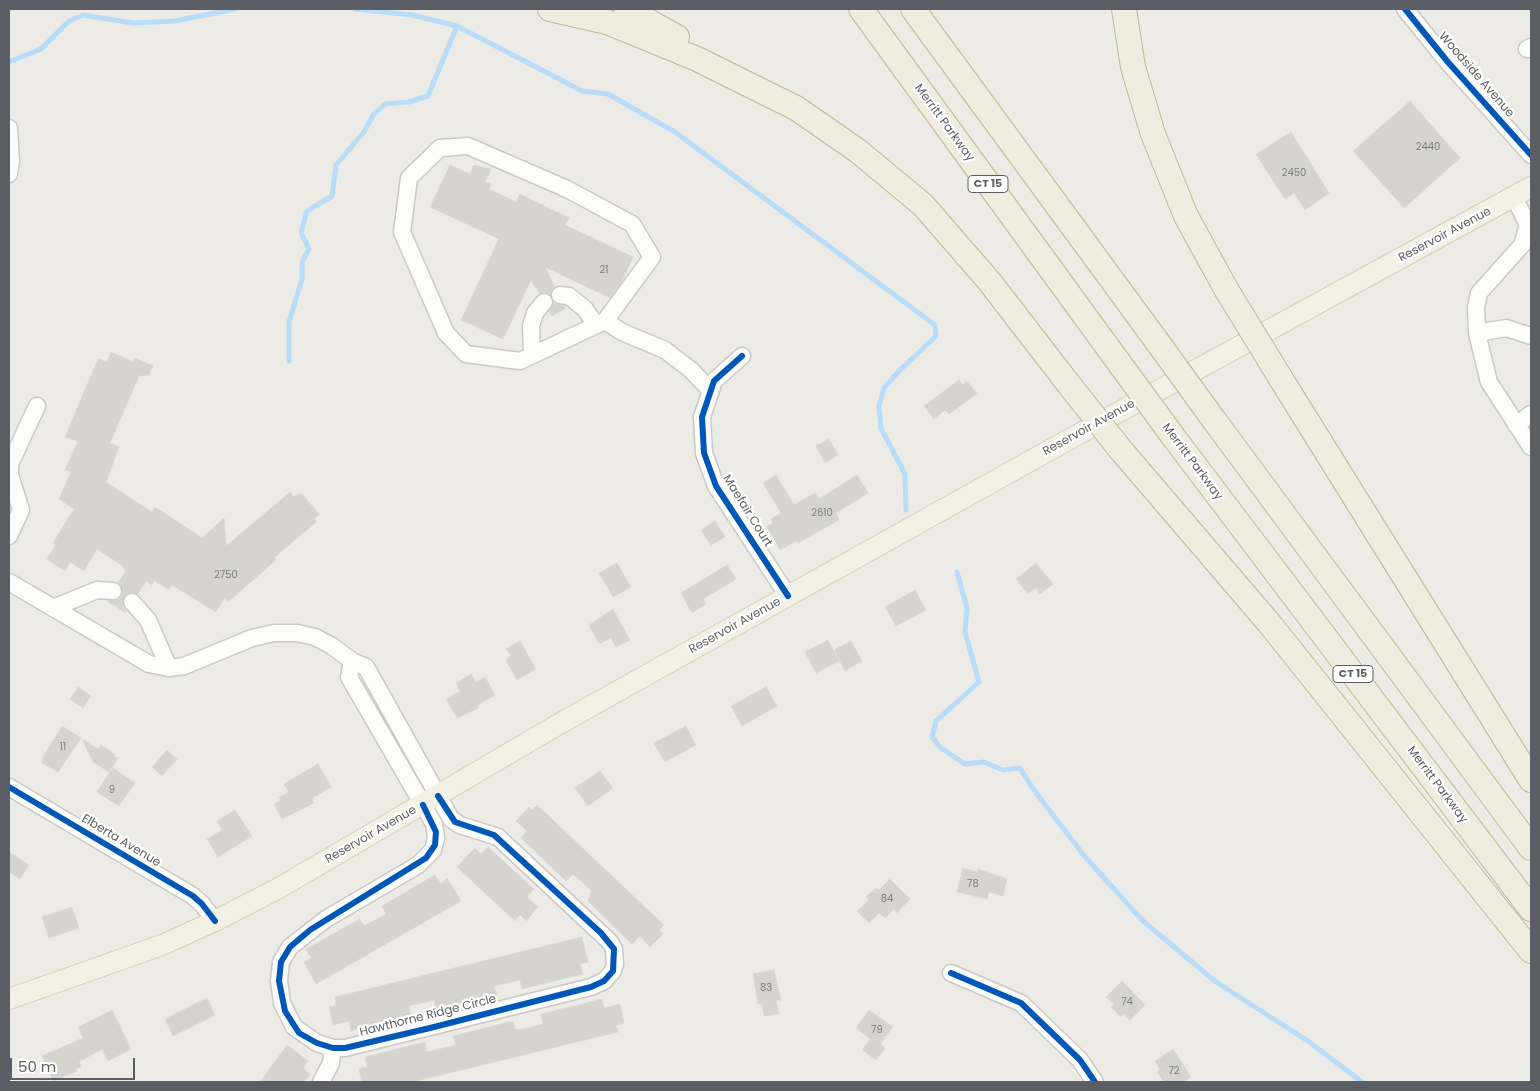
<!DOCTYPE html>
<style>
body{margin:0}
#map{position:relative;width:1540px;height:1091px;overflow:hidden;background:#ecebe6;font-family:Poppins,sans-serif}
canvas{display:block}
.frame{position:absolute;inset:0;border:10px solid #5b5f65;pointer-events:none}
.scale{position:absolute;left:10px;top:1058px;width:125px;height:22px;box-sizing:border-box;border:2px solid #5b5f65;border-top:0;padding-left:6px;font-size:15px;line-height:18px;white-space:nowrap;color:#5b5f65;-webkit-text-stroke:4px #fff;paint-order:stroke}
</style>
<div id="map">
<canvas width="1540" height="1091"></canvas>
<div class="frame"></div>
<div class="scale">50 m</div>
</div>
<script>
const g = document.querySelector('canvas').getContext('2d');
g.lineJoin = 'round';
const shape = rows => new Path2D(rows.map(r => 'M' + r).join(''));
function strokePath(path, color, width, dash) { g.strokeStyle = color; g.lineWidth = width; g.lineCap = dash ? 'butt' : 'round'; g.setLineDash(dash || []); g.stroke(path); }
function fillPath(path, color) { g.fillStyle = color; g.fill(path, 'evenodd'); }
function write(font, color, halo, rows, align = 'center') {
  g.font = font + ' Poppins,sans-serif'; g.lineWidth = 4.5; g.setLineDash([]); g.textBaseline = 'middle'; g.strokeStyle = halo; g.fillStyle = color; for (const [text, x, y, turn = 0] of rows) {
    g.save(); g.translate(x, y); g.rotate((+turn || 0) * Math.PI / 180); g.textAlign = isNaN(turn) ? turn : align; if (halo) g.strokeText(text, 0, 0); g.fillText(text, 0, 0); g.restore();
  }
}
strokePath(shape([
 [355,9,412,15,457,26,582,91,608,94,675,132,935,325,936,336,900,370,884,388,879,406,881,428,905,474,906,510],
 [9,62,41,49,69,21,83,15,133,23,175,21,235,9],
 [289,361,289,322,302,279,302,262,309,249,301,233,307,211,332,196,336,165,364,132,374,114,385,104,409,102,428,96,457,26],
 [957,572,967,608,965,632,979,682,936,721,932,737,941,748,965,764,984,762,1003,770,1020,768,1036,793,1086,858,1143,921,1216,982,1308,1041,1362,1082]
]), '#b9dcf8', 5);
const building = shape([
 [1410,101,1460,158,1404,208,1353,151,1410,101],
 [1291,132,1329,193,1305,210,1294,193,1285,199,1256,154,1291,132],
 [450,165,470,174,474,165,491,169,485,182,491,184,489,189,516,202,520,194,569,218,565,225,633,257,622,281,610,298,545,267,555,287,550,294,539,293,531,280,503,339,461,320,499,239,430,207,450,165],
 [554,303,565,306,566,308,552,316,549,311,554,303],
 [111,352,133,362,135,358,153,366,149,375,139,376,110,443,119,447,106,482,152,512,155,507,202,538,224,518,226,546,290,492,294,497,301,493,319,514,314,519,316,522,274,558,276,560,229,601,224,598,216,612,172,585,169,590,154,580,152,585,146,581,138,594,130,592,125,595,122,604,126,613,107,601,117,600,122,596,122,587,118,583,126,570,120,564,97,549,84,571,70,562,65,571,47,559,56,545,53,543,74,509,59,499,71,472,65,470,78,441,65,437,98,359,107,362,111,352],
 [959,380,963,385,967,381,977,394,949,414,945,410,934,419,924,406,959,380],
 [829,439,838,455,825,463,816,446,829,439],
 [776,475,794,505,815,493,819,499,857,475,868,493,836,513,839,520,798,543,796,541,780,550,767,526,773,523,771,519,781,513,763,483,776,475],
 [715,521,725,537,711,545,701,530,715,521],
 [617,563,631,587,613,597,599,573,617,563],
 [1036,563,1053,584,1040,594,1036,588,1028,594,1016,579,1036,563],
 [727,565,736,579,703,599,706,604,692,613,681,593,727,565],
 [915,590,926,610,896,626,885,607,915,590],
 [613,609,630,640,616,647,611,638,599,644,589,625,613,609],
 [828,640,839,661,816,673,805,652,828,640],
 [520,641,536,669,517,680,506,660,511,656,506,649,520,641],
 [851,641,862,661,845,671,834,650,851,641],
 [471,674,476,682,485,677,495,695,478,705,478,708,457,718,446,699,460,691,456,683,471,674],
 [78,687,91,696,83,708,70,699,78,687],
 [766,687,777,706,742,726,731,706,766,687],
 [62,726,81,738,58,772,42,763,43,757,62,726],
 [686,726,696,745,665,762,654,743,686,726],
 [82,739,98,749,101,745,115,754,114,756,118,758,109,772,93,762,82,739],
 [167,750,177,759,162,776,152,767,167,750],
 [318,764,331,787,312,798,314,803,282,819,274,804,281,800,279,797,289,792,284,784,318,764],
 [113,768,135,783,119,806,97,792,113,768],
 [600,771,613,788,588,806,575,788,600,771],
 [537,805,664,925,659,930,663,934,650,947,640,936,632,944,588,901,592,891,573,874,566,881,521,838,527,831,516,821,529,807,532,810,537,805],
 [235,810,252,836,218,857,207,839,222,830,217,821,235,810],
 [488,847,534,889,527,897,538,907,526,921,520,915,515,921,457,867,475,848,481,854,488,847],
 [9,852,29,865,20,879,9,872,9,852],
 [963,868,977,872,978,869,1007,879,1003,896,989,892,987,899,957,892,963,868],
 [435,875,441,884,447,878,461,901,316,984,304,962,311,958,306,949,360,919,364,926,386,914,382,906,435,875],
 [890,879,910,899,897,913,894,909,885,918,879,913,869,923,857,911,869,900,866,897,876,888,879,890,890,879],
 [72,907,79,928,49,938,42,917,72,907],
 [582,937,588,962,580,964,583,974,522,989,520,980,494,986,497,995,436,1010,434,1000,409,1006,411,1016,351,1031,349,1021,333,1025,329,1007,336,1005,335,997,582,937],
 [774,970,781,1000,776,1000,779,1014,764,1016,762,1004,758,1004,753,974,774,970],
 [1122,981,1145,1005,1130,1020,1123,1014,1121,1017,1111,1007,1114,1004,1106,997,1122,981],
 [207,998,215,1015,173,1036,165,1019,207,998],
 [602,999,604,1008,620,1004,624,1023,616,1025,618,1032,412,1082,362,1082,359,1069,367,1067,365,1057,425,1042,427,1052,456,1045,453,1036,513,1021,515,1030,523,1029,543,1024,541,1014,602,999],
 [112,1010,131,1049,108,1061,102,1049,79,1062,81,1067,76,1069,77,1071,53,1081,42,1056,83,1038,78,1027,112,1010],
 [869,1010,893,1027,880,1044,885,1048,876,1060,862,1050,870,1039,856,1028,869,1010],
 [287,1045,308,1061,303,1068,310,1074,304,1082,260,1082,287,1045],
 [1173,1049,1191,1077,1183,1082,1164,1082,1157,1072,1160,1069,1155,1061,1173,1049]
]);
fillPath(building, '#d6d4d1');
strokePath(building, '#dcdad5', 1);
const minor = shape([
 [1405,9,1447,61,1531,155],
 [1527,49,1531,47],
 [9,128,11,161,9,174],
 [468,146,567,189,632,224,652,257,605,321,520,361,466,354,446,333,402,232,409,178,440,148,468,146],
 [1514,197,1528,225,1522,245,1479,293,1476,307,1477,333,1489,382,1531,447],
 [560,295,569,296,585,309,596,325],
 [605,321,622,332,665,350,691,370,711,391],
 [1477,333,1506,328,1531,336],
 [532,355,531,326,535,313,544,302],
 [742,356,714,381,702,417,704,453,716,486,788,596],
 [1516,425,1531,414],
 [9,536,21,510,10,475,10,464,37,406],
 [9,582,149,664,169,668,184,666,252,638,274,633,297,633,315,637,332,646,352,661],
 [132,602,148,620,169,668],
 [53,608,97,590,113,591],
 [352,661,366,667,451,819,460,825,498,837,610,942,614,949,615,964,613,971,604,981,591,987,345,1048,333,1048,317,1043,294,1027,282,1003,279,981,281,962,290,947,326,919,418,865,433,850,436,838,434,824,349,677,352,661],
 [9,787,193,896,202,904,215,921],
 [951,973,1021,1003,1080,1060,1095,1082],
 [321,1082,331,1063,333,1048]
]);
const major = shape([
 [9,999,162,945,215,921,279,888,559,724,788,596,1075,436,1531,187]
]);
const highway = shape([
 [550,9,607,22,697,59,796,108,858,151,923,205,989,281,1067,382],
 [626,9,677,37],
 [861,9,1117,360],
 [913,9,1156,340],
 [1124,9,1133,67,1153,134,1186,216,1226,289],
 [1286,387,1531,780],
 [1214,420,1531,848],
 [1175,439,1531,909],
 [1120,449,1269,623,1531,951]
]);
strokePath(minor, '#c9c9c8', 19);
strokePath(major, '#d5ccb2', 22);
strokePath(highway, '#c4b693', 26);
strokePath(minor, '#fcfcfb', 16);
strokePath(major, '#f3f1e7', 20);
strokePath(highway, '#efece0', 24);
const highwayBridge = shape([
 [1226,289,1286,387],
 [1156,340,1214,420],
 [1117,360,1175,439],
 [1067,382,1120,449]
]);
strokePath(highwayBridge, '#c4b693', 26, []);
strokePath(highwayBridge, '#efece0', 24);
strokePath(shape([
 [1405,9,1447,61,1531,155],
 [742,356,714,381,702,417,704,453,716,486,788,596],
 [9,787,193,896,202,904,215,921],
 [423,805,436,832,435,845,426,858,310,930,290,947,281,962,279,981,285,1011,299,1033,317,1043,333,1048,345,1048,430,1028,591,987,604,981,613,971,614,949,601,933,494,835,455,822,438,796],
 [951,973,1021,1003,1080,1060,1095,1082]
]), '#0057b8', 6);
write('10px', '#7a7d80', null, [
 ["2440",1428,147],
 ["2450",1294,173],
 ["21",604,270],
 ["2610",822,513],
 ["2750",226,575],
 ["11",63,747],
 ["9",112,790],
 ["78",973,884],
 ["84",887,899],
 ["83",766,988],
 ["74",1127,1002],
 ["79",877,1030],
 ["72",1174,1071]
]);
for (const [x, y, w] of [
 [988,184,40],
 [1353,674,40]
]) { const box = new Path2D(); box.roundRect(x - w / 2, y - 8.5, w, 17, 4); g.fillStyle = '#fff'; g.fill(box); strokePath(box, '#5b5f65', 1); }
write('bold 11px', '#5b5f65', null, [
 ["CT 15",988,184],
 ["CT 15",1353,674]
]);
write('12px', '#5b5f65', '#fff', [
 ["Woodside Avenue",1476,75,49],
 ["Merritt Parkway",944,123,54],
 ["Reservoir Avenue",1445,235,-28],
 ["Reservoir Avenue",1089,428,-29],
 ["Merritt Parkway",1192,462,53],
 ["Maefair Court",747,511,58],
 ["Reservoir Avenue",735,626,-29],
 ["Merritt Parkway",1437,785,53],
 ["Reservoir Avenue",371,835,-30],
 ["Elberta Avenue",121,841,31],
 ["Hawthorne Ridge Circle",428,1016,-14]
]);
</script>
